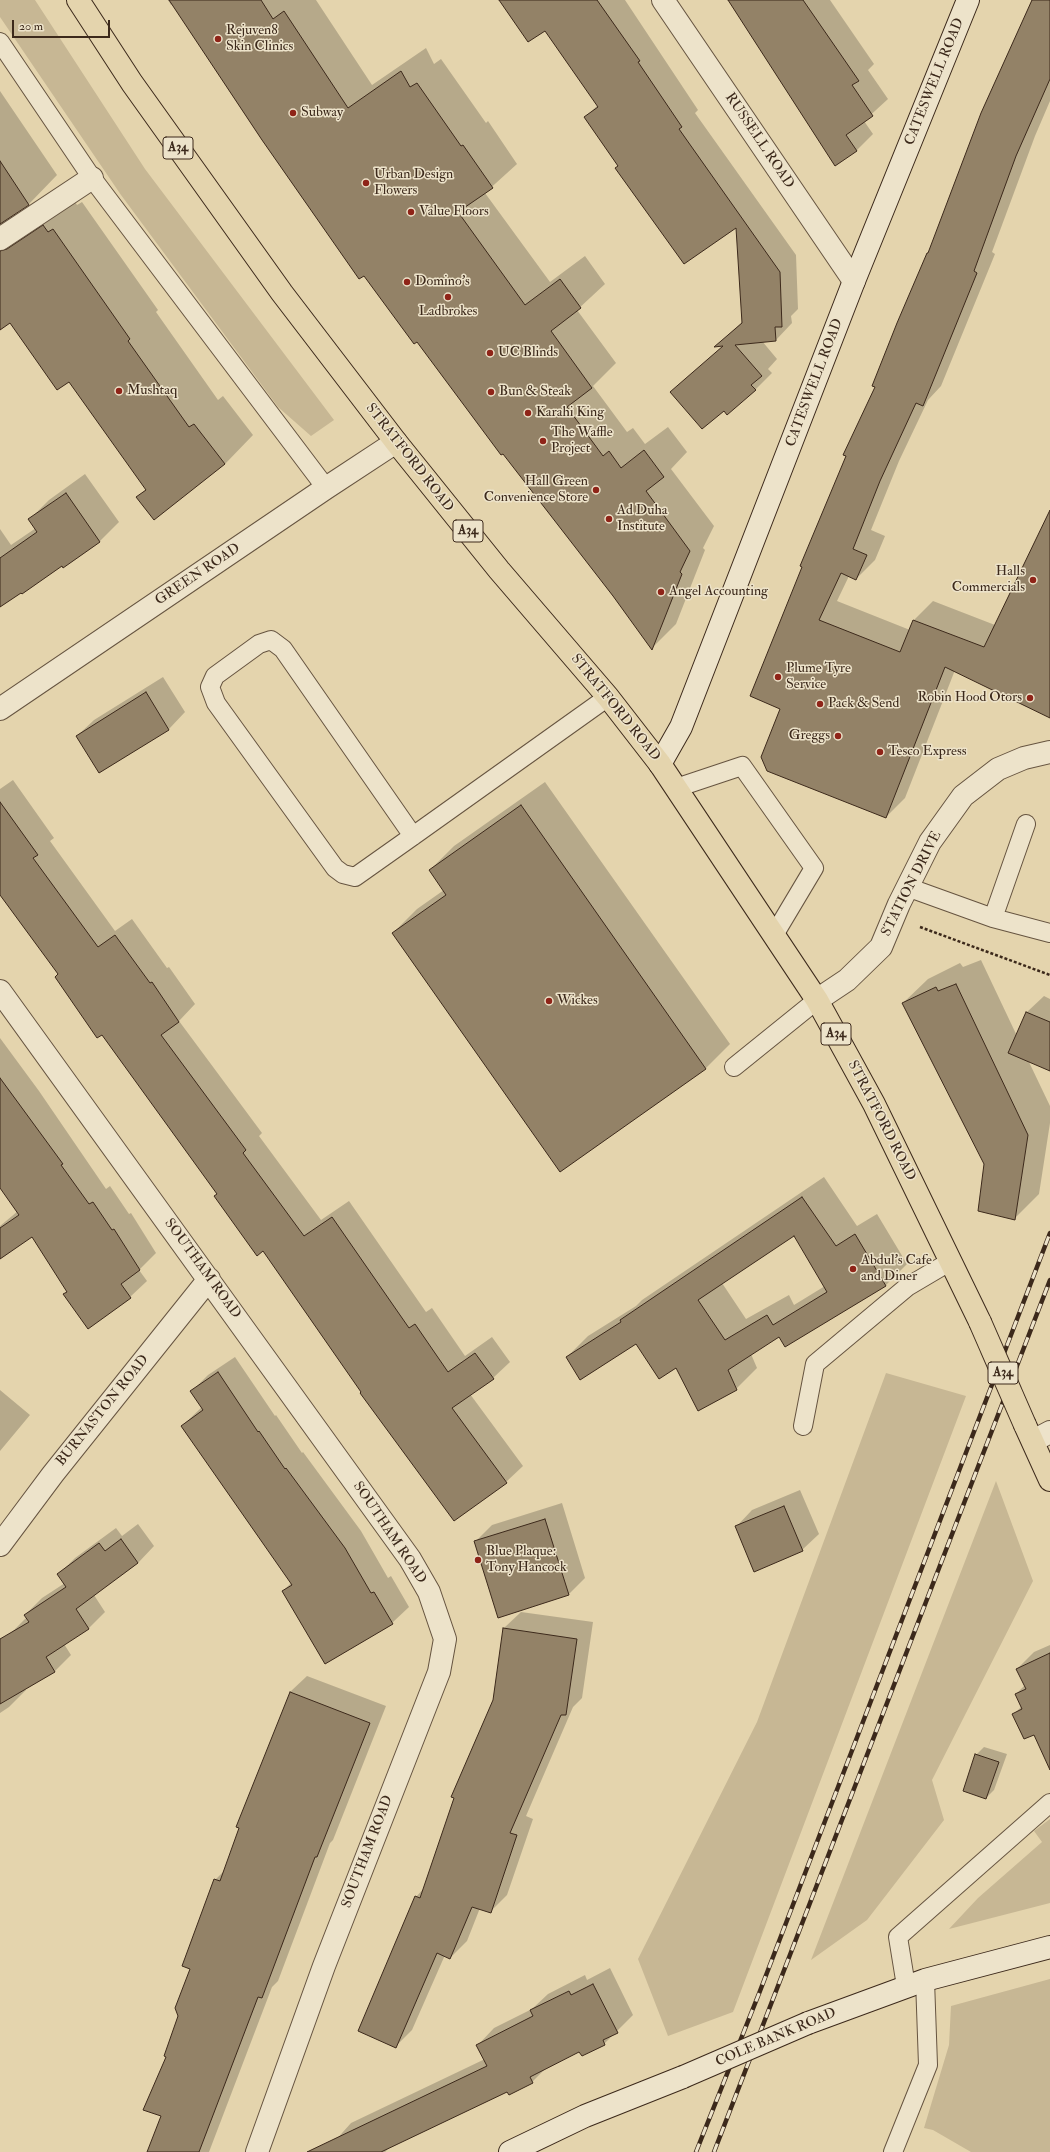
<!DOCTYPE html>
<style>
body{margin:0}
#map{position:relative;width:1050px;height:2152px;overflow:hidden;background:#e4d4ad;font-family:"IM FELL Double Pica",serif}
canvas{display:block}
.scale{position:absolute;left:12px;top:20px;width:98px;height:18px;box-sizing:border-box;border:2px solid #3c291b;border-top:0;padding-left:5px;font-size:12px;line-height:14px;white-space:nowrap;color:#3c291b;-webkit-text-stroke:3px #ede3ca;paint-order:stroke}
</style>
<div id="map">
<canvas width="1050" height="2152"></canvas>
<div class="scale">20 m</div>
</div>
<script>
const g = document.querySelector('canvas').getContext('2d');
g.lineJoin = 'round';
function fillPath(path, color) { g.fillStyle = color; g.fill(path, 'evenodd'); }
const shape = rows => new Path2D(rows.map(r => 'M' + r).join(''));
function strokePath(path, color, width, dash) { g.strokeStyle = color; g.lineWidth = width; g.lineCap = dash ? 'butt' : 'round'; g.setLineDash(dash || []); g.stroke(path); }
function write(font, color, halo, rows, align = 'center') {
  g.font = font + ' "IM FELL Double Pica",serif'; g.lineWidth = 3; g.setLineDash([]); g.textBaseline = 'middle'; g.strokeStyle = halo; g.fillStyle = color; for (const [text, x, y, turn = 0] of rows) {
    g.save(); g.translate(x, y); g.rotate((+turn || 0) * Math.PI / 180); g.textAlign = isNaN(turn) ? turn : align; if (halo) g.strokeText(text, 0, 0); g.fillText(text, 0, 0); g.restore();
  }
}
fillPath(shape([
 [0,0,35,0,145,169,334,420,311,436,278,407,121,195,0,17],
 [886,1373,966,1396,733,2012,668,2036,638,1959,757,1722],
 [996,1481,1033,1581,932,1780,944,1820,867,1920,811,1960],
 [1050,1819,1050,1903,949,1929,978,1898,1042,1842,1034,1831],
 [1050,1979,1050,2152,971,2152,933,2130,924,2128,949,2045,951,2006]
]), '#c7b794');
fillPath(shape([
 [168,0,316,0,372,85,426,48,434,64,441,59,486,123,488,121,517,164,485,193,550,282,585,256,605,284,577,310,616,363,593,386,627,432,633,428,645,444,668,427,687,452,671,469,714,526,703,548,705,550,676,624,652,648,173,3,171,5],
 [500,0,625,0,698,110,695,113,796,255,798,309,791,316,792,323,776,340,762,341,777,359,768,369,772,373,755,390,724,410,671,392,723,346,716,346,743,321,737,226,618,166,585,117,598,105,545,30],
 [730,0,830,0,874,64,868,70,888,99,864,121,873,134,857,150,836,165],
 [1033,0,1050,0,1050,101,1035,136,992,252,995,254,941,386,928,400,899,461,871,530,885,536,875,560,856,579,849,576,837,601,910,630,914,620,933,601,995,625,1050,516,1050,717,955,670,905,798,886,817,781,708,876,386],
 [0,91,57,175,29,204,16,212,18,218,72,197,77,205,82,202,158,310,156,312,218,400,223,396,253,435,225,464,154,518,138,497,147,488,69,381,11,322,0,329],
 [85,474,119,522,100,541,0,606,0,529,11,545,36,528,30,519,49,500],
 [163,677,185,712,169,729,100,772,77,736,94,720],
 [13,780,54,838,50,841,115,931,132,919,167,968,169,967,195,1004,179,1021,262,1133,259,1136,321,1220,349,1201,426,1312,432,1308,465,1356,492,1337,510,1362,493,1378,470,1394,523,1466,506,1482,263,1250,218,1193,0,894,0,789],
 [545,782,730,1044,706,1068,560,1170,393,933,417,909,444,890,430,870,454,846],
 [981,960,1017,1036,1027,1012,1044,996,1050,999,1050,1061,1028,1060,1050,1106,1050,1123,1039,1194,1015,1218,985,1164,903,1003,928,979,960,963,963,967],
 [0,1038,39,1091,106,1189,110,1186,129,1214,131,1213,156,1253,139,1270,147,1281,130,1297,64,1295,68,1291,32,1235,0,1248,0,1226,18,1211,0,1186],
 [824,1177,857,1226,877,1214,907,1264,886,1285,785,1345,779,1336,751,1354,757,1368,736,1389,676,1367,636,1343,567,1357,588,1336,636,1306,642,1300],
 [794,1235,825,1286,794,1305,789,1295,746,1319,722,1283],
 [235,1357,275,1416,276,1415,302,1453,303,1452,361,1531,388,1578,391,1576,409,1607,392,1623,283,1591,292,1582,182,1426,202,1407,192,1391,208,1375],
 [0,1390,30,1415,0,1451],
 [800,1490,819,1534,802,1550,736,1527,752,1510],
 [562,1503,585,1578,569,1594,475,1542,492,1525],
 [138,1524,154,1546,138,1563,94,1595,105,1612,88,1629,64,1644,71,1655,55,1671,25,1689,26,1690,9,1707,0,1713,0,1646,8,1636,27,1617,25,1615,42,1598,65,1583,59,1574,75,1558,116,1528,122,1536],
 [521,1612,593,1622,582,1698,573,1707,526,1816,533,1819,507,1895,490,1912,480,1908,467,1941,450,1958,445,1955,412,2030,396,2046,416,1897,425,1887,494,1700,504,1628],
 [1050,1645,1050,1726,1014,1714,1022,1706,1016,1694,1025,1685,1017,1669,1034,1652],
 [307,1676,386,1706,333,1840,330,1843,278,1981,272,1987,209,2152,148,2152,162,2116,167,2056,215,1880,225,1870,241,1827,238,1826,290,1692],
 [984,1747,1007,1754,994,1790,986,1798,976,1755],
 [610,1968,633,2015,604,2044,580,2051,547,2067,532,2082,508,2091,391,2146,385,2152,325,2152,351,2123,485,2059,478,2045,494,2028,532,2009,548,1994,585,1975,587,1980]
]), '#0003');
const building = shape([
 [169,0,261,0,273,19,284,11,348,108,401,71,410,87,417,83,461,146,463,145,493,188,458,212,525,305,560,279,581,308,551,331,592,388,567,407,603,456,609,451,621,468,644,450,664,477,646,491,690,551,680,572,682,574,652,650,613,596,503,454,501,455,417,342,414,344,364,276,359,279,262,140,169,0],
 [499,0,597,0,640,61,638,62,682,127,679,129,780,272,782,327,775,327,776,341,735,345,762,376,751,385,756,390,727,415,724,411,702,429,670,392,723,346,714,347,742,323,736,228,684,264,615,168,618,166,584,117,598,107,545,31,528,42,499,0],
 [728,0,803,0,859,81,852,85,873,116,846,135,857,151,835,166,728,0],
 [1032,0,1050,0,1050,79,1016,156,974,271,977,273,923,406,916,403,880,481,853,549,867,555,856,580,841,573,819,620,900,652,913,620,984,647,1050,510,1050,718,945,667,886,818,767,771,761,757,780,709,750,696,802,567,800,566,846,456,843,455,875,387,872,386,897,323,927,253,928,253,981,113,1032,0],
 [0,161,29,205,0,224,0,161],
 [43,225,48,232,53,229,130,339,128,341,189,427,194,424,225,464,154,520,136,497,146,490,69,382,57,390,10,323,0,330,0,251,7,249,43,225],
 [66,493,100,542,63,568,62,566,22,594,21,593,0,607,0,558,37,532,28,519,66,493],
 [146,692,169,730,99,773,76,736,146,692],
 [0,802,38,855,33,858,98,947,115,935,150,983,152,982,179,1022,161,1035,246,1150,243,1153,304,1236,332,1217,409,1328,415,1324,448,1372,475,1353,494,1379,452,1408,507,1483,454,1521,360,1393,361,1392,263,1251,257,1256,214,1196,217,1194,102,1035,97,1038,55,977,58,974,0,895,0,802],
 [521,805,706,1069,560,1172,392,933,446,895,429,870,521,805],
 [956,984,1028,1135,1015,1220,978,1211,984,1164,902,1003,936,987,938,991,956,984],
 [1026,1012,1050,1022,1050,1071,1008,1053,1026,1012],
 [0,1078,63,1164,61,1165,89,1204,93,1202,112,1230,114,1229,140,1270,121,1284,131,1298,88,1329,63,1294,67,1292,32,1237,0,1259,0,1228,19,1215,0,1188,0,1078],
 [802,1197,836,1246,855,1234,886,1286,785,1347,779,1337,728,1370,737,1390,698,1411,676,1368,659,1379,636,1344,580,1380,566,1357,621,1322,620,1320,802,1197],
 [794,1236,827,1292,773,1325,767,1315,725,1340,698,1300,794,1236],
 [218,1372,258,1432,259,1431,285,1469,286,1468,345,1548,371,1593,374,1592,393,1624,325,1664,282,1591,292,1585,181,1426,203,1410,190,1391,218,1372],
 [784,1506,803,1551,754,1572,735,1526,784,1506],
 [545,1519,569,1595,498,1618,474,1541,545,1519],
 [121,1539,138,1563,76,1609,89,1629,46,1657,55,1672,0,1704,0,1639,29,1622,24,1615,66,1587,57,1574,99,1543,105,1551,121,1539],
 [503,1628,577,1639,566,1715,561,1715,510,1833,517,1835,491,1913,472,1907,450,1959,437,1953,396,2048,358,2031,415,1896,420,1898,454,1798,451,1797,493,1700,503,1628],
 [1050,1653,1050,1770,1034,1735,1024,1739,1012,1714,1022,1709,1015,1694,1026,1689,1016,1669,1050,1653],
 [290,1692,370,1723,317,1857,315,1857,262,1998,258,1997,199,2152,147,2152,161,2116,143,2110,166,2057,164,2056,178,2016,175,2008,190,1969,182,1966,214,1879,220,1881,239,1828,236,1827,290,1692],
 [975,1754,999,1762,986,1799,963,1791,975,1754],
 [593,1984,618,2033,603,2040,605,2045,582,2056,579,2052,530,2077,533,2083,509,2095,507,2092,381,2152,307,2152,487,2066,476,2045,533,2016,530,2010,569,1991,571,1995,593,1984]
]);
fillPath(building, '#938267');
strokePath(building, '#3c291b', 1);
const lane = shape([
 [0,42,92,178,326,488],
 [676,788,742,766,814,868,774,935],
 [413,836,283,649,271,640,259,644,215,676,210,687,216,703,335,868,343,874,355,877,413,836,608,697],
 [907,887,993,918,1050,933],
 [993,918,1026,824],
 [734,1067,817,1000],
 [803,1426,815,1364,907,1287,951,1261],
 [906,1986,898,1937,1050,1803],
 [893,2152,928,2065,925,1980]
]);
const street = shape([
 [663,0,854,281],
 [0,239,92,178],
 [0,709,326,488,396,442],
 [0,991,410,1559,429,1592,445,1639,439,1672,324,1966,257,2152],
 [817,1000,847,980,881,947,899,904,930,842,963,796,998,769,1024,758,1050,752],
 [1033,1441,1050,1432],
 [0,1545,53,1474,209,1279]
]);
const secondary = shape([
 [660,764,681,727,854,281,968,0],
 [808,2023,925,1980,1050,1947],
 [510,2152,585,2116,683,2077]
]);
const highway = shape([
 [78,0,132,83,282,293,396,442,499,570,608,697,660,764,817,1000,874,1104,980,1322],
 [1025,1425,1050,1480]
]);
strokePath(lane, '#665440', 20);
strokePath(street, '#665440', 24);
strokePath(secondary, '#3c291b', 24);
strokePath(highway, '#3c291b', 24);
strokePath(shape([
 [920,927,1050,975]
]), '#3c291b', 2.5, [3, 2]);
strokePath(lane, '#ede3ca', 18);
strokePath(street, '#ede3ca', 22);
strokePath(secondary, '#ede3ca', 22);
strokePath(highway, '#e4d4ad', 22);
const rail = shape([
 [696,2152,760,1991,1050,1233],
 [714,2152,1050,1280]
]);
strokePath(rail, '#3c291b', 4.5);
strokePath(rail, '#ede3ca', 3, [9]);
const secondaryBridge = shape([
 [683,2077,808,2023]
]);
const highwayBridge = shape([
 [980,1322,1025,1425]
]);
strokePath(secondaryBridge, '#3c291b', 24, []);
strokePath(highwayBridge, '#3c291b', 24, []);
strokePath(secondaryBridge, '#ede3ca', 22);
strokePath(highwayBridge, '#e4d4ad', 22);
for (const [x, y, r, color] of [
 [218,39,4,"#8f2418"],
 [293,113,4,"#8f2418"],
 [366,183,4,"#8f2418"],
 [411,212,4,"#8f2418"],
 [407,282,4,"#8f2418"],
 [448,297,4,"#8f2418"],
 [490,353,4,"#8f2418"],
 [119,391,4,"#8f2418"],
 [491,392,4,"#8f2418"],
 [528,413,4,"#8f2418"],
 [543,441,4,"#8f2418"],
 [596,490,4,"#8f2418"],
 [609,519,4,"#8f2418"],
 [1033,580,4,"#8f2418"],
 [661,592,4,"#8f2418"],
 [778,677,4,"#8f2418"],
 [1030,698,4,"#8f2418"],
 [820,704,4,"#8f2418"],
 [838,736,4,"#8f2418"],
 [880,752,4,"#8f2418"],
 [549,1001,4,"#8f2418"],
 [853,1269,4,"#8f2418"],
 [478,1560,4,"#8f2418"]
]) { const dot = new Path2D(); dot.arc(x, y, r, 0, 2 * Math.PI); g.fillStyle = color; g.fill(dot); strokePath(dot, '#ede3ca', 1.5); }
for (const [x, y, w] of [
 [178,148,30],
 [468,531,30],
 [836,1034,30],
 [1003,1373,30]
]) { const box = new Path2D(); box.roundRect(x - w / 2, y - 11, w, 22, 3); g.fillStyle = '#ede3ca'; g.fill(box); strokePath(box, '#3c291b', 1); }
write('bold 13px', '#3c291b', null, [
 ["A34",178,148],
 ["A34",468,531],
 ["A34",836,1034],
 ["A34",1003,1373]
]);
write('14px', '#3c291b', '#ede3ca', [
 ["Rejuven8",226,31],
 ["Skin Clinics",226,47],
 ["Subway",301,113],
 ["Urban Design",374,175],
 ["Flowers",374,191],
 ["Value Floors",419,212],
 ["Domino's",415,282],
 ["Ladbrokes",448,312,"center"],
 ["UC Blinds",498,353],
 ["Mushtaq",127,391],
 ["Bun & Steak",499,392],
 ["Karahi King",536,413],
 ["The Waffle",551,433],
 ["Project",551,449],
 ["Hall Green",588,482,"right"],
 ["Convenience Store",588,498,"right"],
 ["Ad Duha",617,511],
 ["Institute",617,527],
 ["Halls",1025,572,"right"],
 ["Commercials",1025,588,"right"],
 ["Angel Accounting",669,592],
 ["Plume Tyre",786,669],
 ["Service",786,685],
 ["Robin Hood Otors",1022,698,"right"],
 ["Pack & Send",828,704],
 ["Greggs",830,736,"right"],
 ["Tesco Express",888,752],
 ["Wickes",557,1001],
 ["Abdul's Cafe",861,1261],
 ["and Diner",861,1277],
 ["Blue Plaque:",486,1552],
 ["Tony Hancock",486,1568]
], 'left');
write('14px', '#3c291b', '#ede3ca', [
 ["CATESWELL ROAD",935,82,-68],
 ["RUSSELL ROAD",759,141,56],
 ["CATESWELL ROAD",815,383,-69],
 ["STRATFORD ROAD",409,458,52],
 ["GREEN ROAD",198,575,-34],
 ["STRATFORD ROAD",615,708,51],
 ["STATION DRIVE",912,884,-63],
 ["STRATFORD ROAD",881,1121,63],
 ["SOUTHAM ROAD",202,1269,54],
 ["BURNASTON ROAD",103,1411,-51],
 ["SOUTHAM ROAD",389,1533,56],
 ["SOUTHAM ROAD",368,1852,-69],
 ["COLE BANK ROAD",776,2038,-23]
]);
</script>
